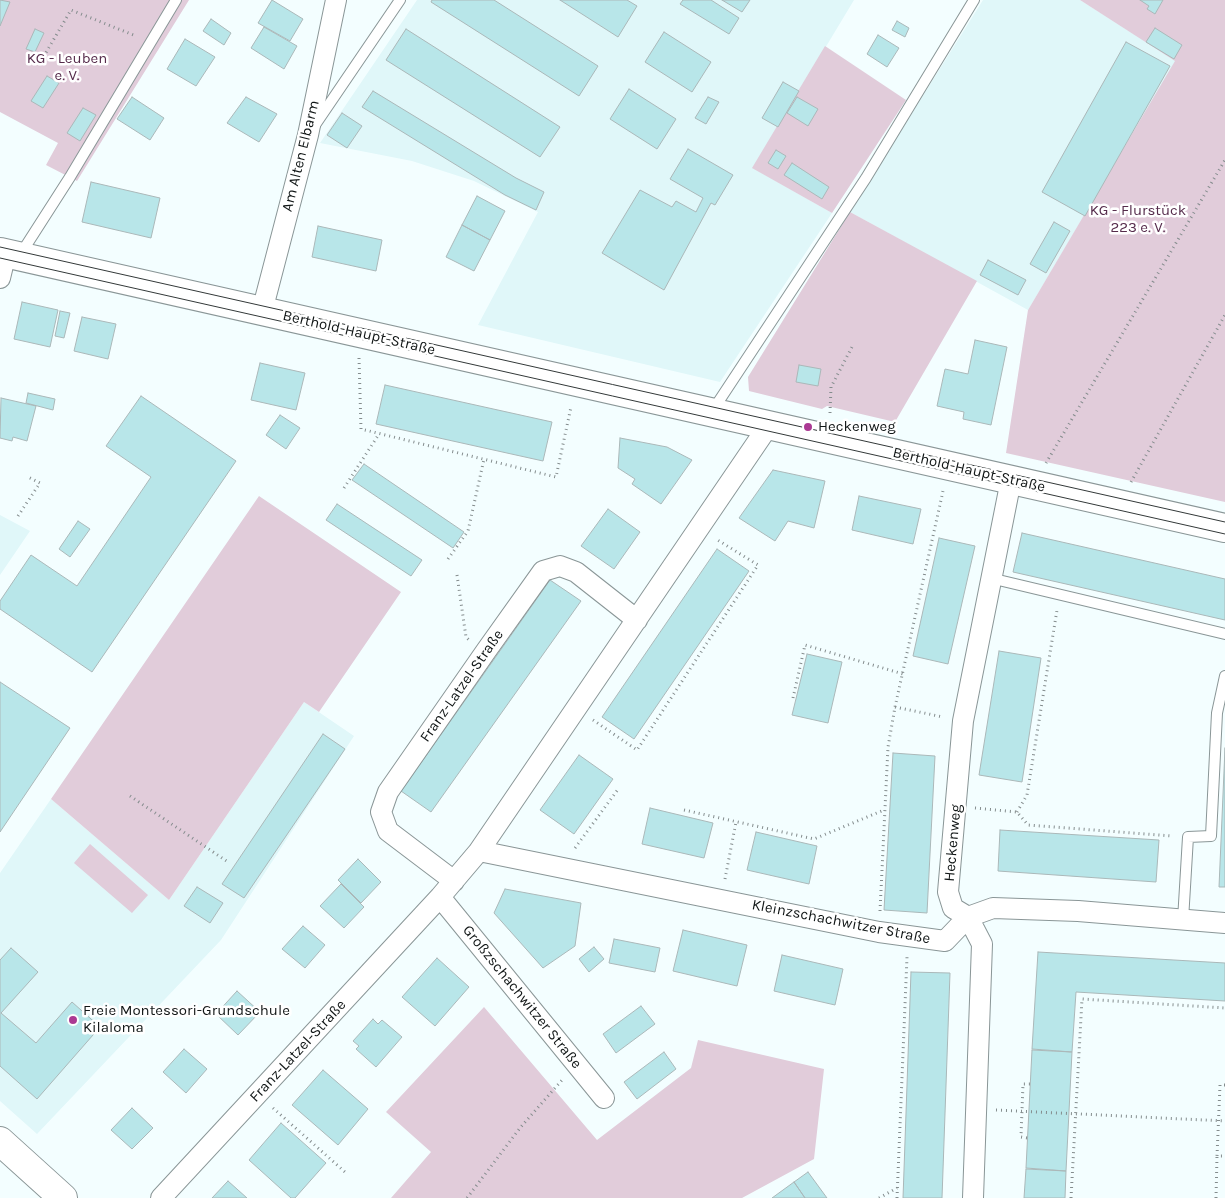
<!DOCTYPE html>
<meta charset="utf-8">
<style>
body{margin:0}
canvas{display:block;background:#f3feff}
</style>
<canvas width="1225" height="1198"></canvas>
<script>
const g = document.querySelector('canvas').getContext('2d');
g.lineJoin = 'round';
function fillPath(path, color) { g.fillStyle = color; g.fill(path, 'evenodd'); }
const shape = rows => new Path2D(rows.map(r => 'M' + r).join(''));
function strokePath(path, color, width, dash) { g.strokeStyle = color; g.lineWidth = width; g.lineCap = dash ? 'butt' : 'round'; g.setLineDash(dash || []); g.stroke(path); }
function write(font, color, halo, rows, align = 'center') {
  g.font = font + ' Karla,sans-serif'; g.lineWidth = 5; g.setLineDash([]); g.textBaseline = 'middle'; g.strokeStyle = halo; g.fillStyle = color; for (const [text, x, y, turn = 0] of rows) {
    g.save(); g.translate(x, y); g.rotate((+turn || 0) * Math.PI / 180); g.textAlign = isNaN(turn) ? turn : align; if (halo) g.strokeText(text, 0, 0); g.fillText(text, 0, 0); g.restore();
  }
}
fillPath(shape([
 [417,0,854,0,753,168,832,213,720,382,478,325,538,212,474,181,412,161,320,143],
 [983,0,1080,0,1176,61,1028,310,850,212],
 [0,515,30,531,0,575],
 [304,702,354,736,221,940,37,1134,0,1101,0,873,51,799,169,900]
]), '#e0f7f9');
fillPath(shape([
 [0,0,189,0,77,181,46,165,58,143,0,112],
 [1080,0,1225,0,1225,502,1006,453,1028,310,1175,61],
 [825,46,906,100,832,213,752,168],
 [850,212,977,281,895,422,827,406,822,409,749,391,748,377],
 [259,496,401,592,319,712,304,702,169,900,51,799],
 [90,844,148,895,132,913,74,863],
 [484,1007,597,1140,691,1068,698,1040,824,1069,814,1159,742,1198,391,1198,431,1152,386,1112]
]), '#e1ccda');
const building = shape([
 [0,0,10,2,0,26,0,0],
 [272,0,303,19,290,41,258,23,272,0],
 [432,0,494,0,598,66,579,96,431,2,432,0],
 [560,0,627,0,637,6,618,37,560,0],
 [683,0,711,0,739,18,729,34,680,4,683,0],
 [722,0,750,0,742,12,722,0],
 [1140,0,1163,0,1155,14,1147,9,1149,6,1140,0],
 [211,19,231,33,224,45,203,31,211,19],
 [897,21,909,28,905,37,892,30,897,21],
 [264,27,297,46,284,69,251,48,264,27],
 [1155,28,1182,45,1174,59,1146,42,1155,28],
 [35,29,44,33,35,52,26,49,35,29],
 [406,29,560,127,540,157,386,60,406,29],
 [664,32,711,62,692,92,645,62,664,32],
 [878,35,899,48,887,67,867,54,878,35],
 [185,39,215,57,196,86,167,69,185,39],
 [1126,42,1170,66,1085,216,1042,192,1126,42],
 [47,76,59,83,43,108,31,101,47,76],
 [783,82,799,91,778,127,762,118,783,82],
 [629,89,676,119,657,149,610,119,629,89],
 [373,91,516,178,544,192,536,210,505,195,362,107,373,91],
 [132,97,164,118,150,140,117,119,132,97],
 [246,97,277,114,259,142,227,123,246,97],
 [708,97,719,102,706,124,695,118,708,97],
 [797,97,818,109,808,126,787,113,797,97],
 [83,108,96,115,80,141,67,133,83,108],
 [342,113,362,126,347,148,327,135,342,113],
 [688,149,733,175,715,205,711,203,664,290,602,253,640,190,672,207,676,201,696,212,703,198,670,179,688,149],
 [776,150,786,156,778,169,768,163,776,150],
 [792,163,829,187,822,199,784,175,792,163],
 [91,182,160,198,151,238,82,222,91,182],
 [477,196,505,211,490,240,462,225,477,196],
 [1054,222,1070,231,1046,273,1030,264,1054,222],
 [462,225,490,240,474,271,446,257,462,225],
 [318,226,382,240,376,271,312,257,318,226],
 [988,260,1026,280,1018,295,980,275,988,260],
 [22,302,58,310,50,347,14,339,22,302],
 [60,311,70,313,64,338,55,336,60,311],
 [82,317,116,324,108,359,74,351,82,317],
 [975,340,1007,347,991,425,963,419,964,412,937,406,945,369,968,374,975,340],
 [260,363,305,373,296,410,251,400,260,363],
 [799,365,821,369,818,386,796,382,799,365],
 [385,385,552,422,543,461,376,424,385,385],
 [28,393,55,399,53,410,26,403,28,393],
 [141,396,236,461,92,672,0,609,0,601,31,555,77,586,151,477,106,446,141,396],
 [1,398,36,406,27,441,13,437,12,441,0,438,1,398],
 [280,415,300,428,286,449,266,435,280,415],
 [620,438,667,447,692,460,661,504,632,484,635,479,618,468,620,438],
 [364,464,464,532,453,548,352,480,364,464],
 [773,470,825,481,814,528,788,521,775,541,739,518,773,470],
 [859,496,921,509,913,544,852,530,859,496],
 [337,504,422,560,411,576,326,520,337,504],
 [608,509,640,532,614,569,581,546,608,509],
 [78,521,90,529,70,557,59,549,78,521],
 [1022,533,1225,579,1225,620,1013,572,1022,533],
 [939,538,975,546,948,664,913,656,939,538],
 [717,549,749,571,634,739,602,717,717,549],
 [550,580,581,601,431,812,401,791,550,580],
 [999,651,1041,658,1022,782,979,775,999,651],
 [807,654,842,662,828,723,792,715,807,654],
 [0,682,70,728,0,832,0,682],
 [323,734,345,749,244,898,222,884,323,734],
 [1225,748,1225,887,1219,887,1225,748],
 [893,753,935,756,927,913,884,910,893,753],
 [579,755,613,779,574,834,540,810,579,755],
 [650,808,713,823,704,858,642,844,650,808],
 [1000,830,1159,840,1156,882,998,871,1000,830],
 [756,832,817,846,809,884,747,870,756,832],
 [358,859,381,882,361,903,338,880,358,859],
 [341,884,364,907,344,928,320,906,341,884],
 [197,887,223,903,210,923,184,906,197,887],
 [505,889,581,903,575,946,543,968,494,913,505,889],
 [303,926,325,945,305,968,282,949,303,926],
 [683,930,747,945,737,986,673,971,683,930],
 [614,939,660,948,655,972,609,963,614,939],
 [594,947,604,959,589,972,579,959,594,947],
 [11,948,38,972,1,1013,36,1043,72,1002,100,1027,37,1099,0,1066,0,960,11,948],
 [1038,952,1225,963,1225,1001,1076,992,1072,1052,1032,1049,1038,952],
 [782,955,843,969,835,1005,774,991,782,955],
 [437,958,469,987,435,1026,402,997,437,958],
 [911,972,950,973,942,1198,903,1198,911,972],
 [237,991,260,1012,238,1035,216,1014,237,991],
 [641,1006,655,1024,616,1053,603,1034,641,1006],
 [373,1019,378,1024,382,1020,402,1037,376,1067,356,1049,359,1046,353,1041,373,1019],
 [184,1049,207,1069,186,1093,163,1072,184,1049],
 [1032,1050,1072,1052,1066,1171,1026,1168,1032,1050],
 [664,1052,676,1069,637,1099,624,1082,664,1052],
 [323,1070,368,1109,338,1145,292,1105,323,1070],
 [132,1108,153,1128,132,1149,111,1130,132,1108],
 [281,1123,326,1163,295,1198,291,1198,249,1160,281,1123],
 [1026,1169,1066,1171,1065,1198,1024,1198,1026,1169],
 [808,1172,827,1198,805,1198,794,1182,808,1172],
 [228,1181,247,1198,212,1198,228,1181],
 [794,1182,805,1198,772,1198,794,1182]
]);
fillPath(building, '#b8e6e9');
strokePath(building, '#abb8b9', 1);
const lane = shape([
 [315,125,400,0],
 [20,255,70,177,176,0],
 [713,410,866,178,974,0],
 [990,578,1225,634],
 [1183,920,1188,837,1211,836,1217,713,1225,676]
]);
const street = shape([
 [0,278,6,253],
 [262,311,308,135,336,0],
 [479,851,879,932,945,941,968,917,993,908,1078,911,1225,923],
 [454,881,388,831,381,812,388,792,486,651,543,571,560,566,576,572,637,620],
 [440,897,604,1098],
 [161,1198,440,897,479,851,769,425],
 [973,1198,982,944,968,917,953,908,948,892,963,721,1011,480]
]);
const secondary = shape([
 [0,252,1225,528],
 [0,1141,63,1198]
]);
strokePath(lane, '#8a9697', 12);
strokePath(street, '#8a9697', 22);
strokePath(secondary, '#8a9697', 30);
strokePath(shape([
 [41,61,71,10,136,36],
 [359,358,361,429,556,477,571,407],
 [830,413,831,387,852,347],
 [1046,463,1225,160],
 [1131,482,1225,315],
 [344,488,379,434],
 [18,516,40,483,28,477],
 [448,559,468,531,484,459],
 [457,575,466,637,469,640],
 [793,698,805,645,903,674],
 [895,707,943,717],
 [593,720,637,750,758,565,716,539],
 [130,796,228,862],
 [975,808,1017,812,1028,825,1172,836],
 [684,810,814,839,884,810],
 [1017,812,1027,795,1057,610],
 [575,848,619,788],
 [725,879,736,822],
 [880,911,888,747,895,707,943,491],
 [1225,1085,1220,1085,1217,1156,1225,1156],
 [273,1108,345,1172],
 [996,1110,1225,1121],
 [1027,1138,1021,1137,1023,1084,1030,1084],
 [467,1198,520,1128,562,1080],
 [879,1198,897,1188],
 [897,1198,907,957],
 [1071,1198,1082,999,1225,1008],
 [1216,1198,1217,1156]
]), '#848c8d', 3, [1, 4]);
strokePath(lane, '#fff', 10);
strokePath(street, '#fff', 20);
strokePath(secondary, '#fff', 28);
strokePath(shape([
 [0,247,1225,522],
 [0,258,1225,534]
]), '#333939', 1);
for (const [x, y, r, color] of [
 [808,427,5,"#ab3993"],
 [73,1020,5,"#ab3993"]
]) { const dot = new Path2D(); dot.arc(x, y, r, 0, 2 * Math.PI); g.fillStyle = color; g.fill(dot); strokePath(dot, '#fff', 2); }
write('15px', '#552b4b', '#fff', [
 ["KG - Leuben",67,59],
 ["e. V.",67,76],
 ["KG - Flurstück",1138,211],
 ["223 e. V.",1138,228]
]);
write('15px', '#111616', '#fff', [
 ["Am Alten Elbarm",301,156,-76],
 ["Berthold-Haupt-Straße",359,333,13],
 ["Berthold-Haupt-Straße",969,470,13],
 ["Franz-Latzel-Straße",462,686,-55],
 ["Heckenweg",953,843,-85],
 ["Kleinzschachwitzer Straße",841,922,11],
 ["Großzschachwitzer Straße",522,997,51],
 ["Franz-Latzel-Straße",298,1051,-47]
]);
write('15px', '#111616', '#fff', [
 ["Heckenweg",818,427],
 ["Freie Montessori-Grundschule",83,1011],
 ["Kilaloma",83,1028]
], 'left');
</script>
